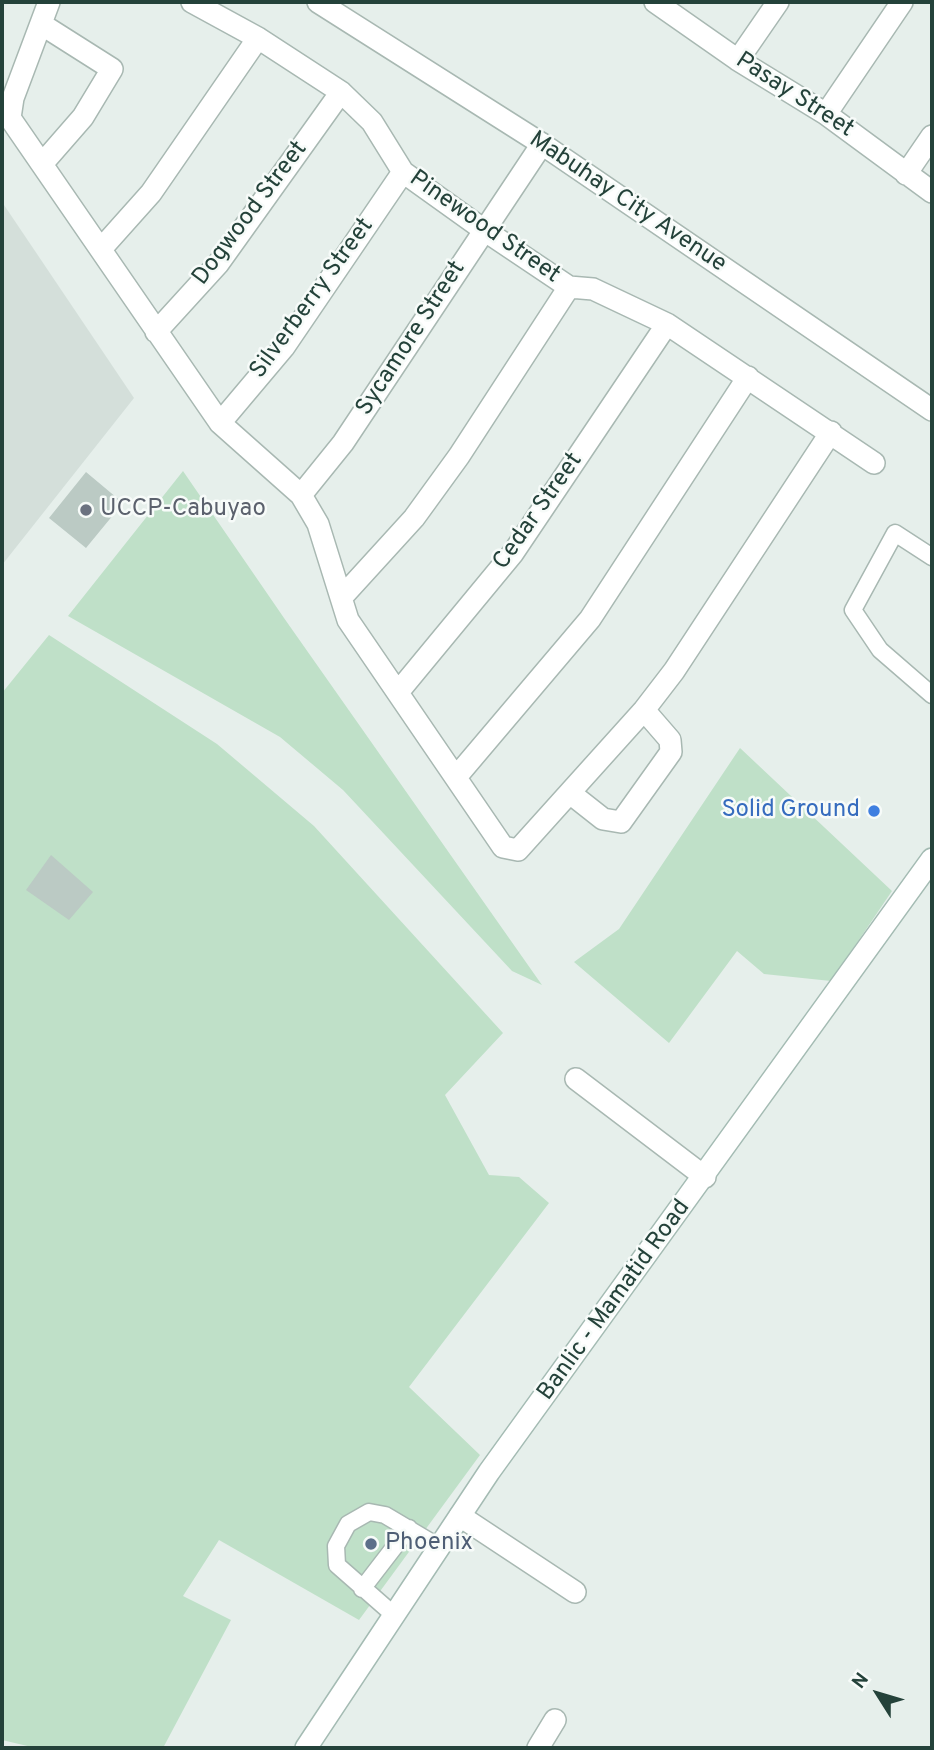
<!DOCTYPE html>
<style>
body{margin:0}
#map{position:relative;width:934px;height:1750px;overflow:hidden;background:#e6efeb;font-family:Overpass,sans-serif}
canvas{display:block}
.frame{position:absolute;inset:0;border:4px solid #24423a;pointer-events:none}
.north{position:absolute;left:843px;top:1659px;width:70px;height:70px;-webkit-text-stroke:5px #f7fbf9;paint-order:stroke;rotate:307deg;font-size:19px;font-weight:700;line-height:28px;text-align:center;color:#24423a}
.north::after{content:'';display:block;margin:auto;width:24px;height:32px;background:#24423a;clip-path:polygon(50% 0,100% 100%,50% 72%,0 100%)}
</style>
<div id="map">
<canvas width="934" height="1750"></canvas>
<div class="frame"></div>
<div class="north">N</div>
</div>
<script>
const g = document.querySelector('canvas').getContext('2d');
g.lineJoin = 'round';
function fillPath(path, color) { g.fillStyle = color; g.fill(path, 'evenodd'); }
const shape = rows => new Path2D(rows.map(r => 'M' + r).join(''));
function strokePath(path, color, width, dash) { g.strokeStyle = color; g.lineWidth = width; g.lineCap = dash ? 'butt' : 'round'; g.setLineDash(dash || []); g.stroke(path); }
function write(font, color, halo, rows, align = 'center') {
  g.font = font + ' Overpass,sans-serif'; g.lineWidth = 5; g.setLineDash([]); g.textBaseline = 'middle'; g.strokeStyle = halo; g.fillStyle = color; for (const [text, x, y, turn = 0] of rows) {
    g.save(); g.translate(x, y); g.rotate((+turn || 0) * Math.PI / 180); g.textAlign = isNaN(turn) ? turn : align; if (halo) g.strokeText(text, 0, 0); g.fillText(text, 0, 0); g.restore();
  }
}
fillPath(shape([
 [2,202,134,398,2,565]
]), '#d4dfda');
fillPath(shape([
 [183,471,284,618,542,985,512,971,343,790,280,737,68,616],
 [49,635,217,744,314,826,503,1033,445,1095,489,1175,519,1177,549,1203,409,1387,480,1455,359,1620,219,1540,183,1596,231,1620,163,1748,36,1748,2,1740,2,693],
 [740,748,892,891,831,981,764,974,737,951,669,1043,574,962,619,929]
]), '#bfe0c8');
fillPath(shape([
 [86,472,123,503,86,548,49,518],
 [51,855,93,892,69,920,26,890]
]), '#bbcac4');
const service = shape([
 [932,557,895,533,853,610,880,650,932,695],
 [362,1589,409,1528],
 [394,1615,337,1565,336,1546,348,1524,369,1512,385,1515,439,1547]
]);
const minor = shape([
 [49,2,13,98,10,118,220,423,301,495,318,524,348,620,503,847,518,850,644,710,674,671,831,432],
 [192,2,258,38,341,92,372,122,403,172,484,230,569,287,593,289,667,324,874,463],
 [655,2,738,60,826,114,932,192],
 [41,24,112,69,83,117,42,164],
 [738,60,778,2],
 [826,114,902,2],
 [906,174,932,136],
 [101,249,151,193,258,38],
 [156,332,218,264,341,92],
 [220,423,284,347,403,172],
 [301,495,343,443,542,144],
 [342,597,414,518,459,456,569,287],
 [399,691,513,553,667,324],
 [457,776,590,619,748,377],
 [570,793,603,819,621,822,671,752,670,740,644,710],
 [576,1079,705,1177],
 [460,1516,575,1592],
 [538,1748,555,1720]
]);
const tertiary = shape([
 [318,2,542,144,932,410]
]);
const secondary = shape([
 [306,1748,489,1472,932,859]
]);
strokePath(service, '#a8b8b2', 19);
strokePath(minor, '#a8b8b2', 24);
strokePath(tertiary, '#a8b8b2', 24);
strokePath(secondary, '#a4bbb3', 24);
strokePath(service, '#fff', 16);
strokePath(minor, '#fff', 21);
strokePath(tertiary, '#fff', 21);
strokePath(secondary, '#fff', 21);
for (const [x, y, r, color] of [
 [86,510,7,"#6b7280"],
 [874,811,7,"#3f7fe0"],
 [371,1544,7,"#5c6f8a"]
]) { const dot = new Path2D(); dot.arc(x, y, r, 0, 2 * Math.PI); g.fillStyle = color; g.fill(dot); strokePath(dot, '#f7fbf9', 2.5); }
write('24px', '#24423a', '#f7fbf9', [
 ["Pasay Street",794,96,33],
 ["Mabuhay City Avenue",627,203,34],
 ["Dogwood Street",251,214,-53],
 ["Pinewood Street",484,228,35],
 ["Silverberry Street",313,299,-54],
 ["Sycamore Street",412,339,-57],
 ["Cedar Street",539,512,-55],
 ["Banlic - Mamatid Road",615,1301,-54]
]);
write('24px', '#5b616d', '#f7fbf9', [
 ["UCCP-Cabuyao",100,510]
], 'left');
write('24px', '#366cbe', '#f7fbf9', [
 ["Solid Ground",860,811]
], 'right');
write('24px', '#4e5e75', '#f7fbf9', [
 ["Phoenix",385,1544]
], 'left');
</script>
